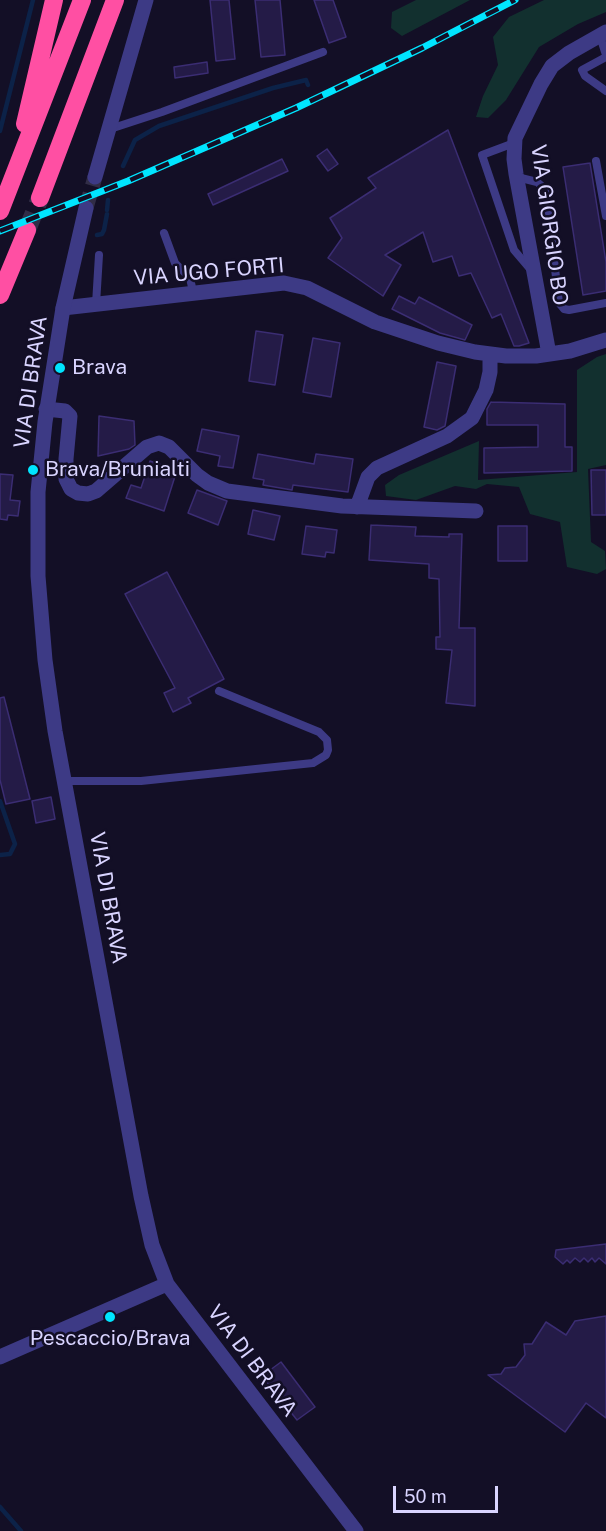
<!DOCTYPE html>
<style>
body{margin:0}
#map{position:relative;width:606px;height:1531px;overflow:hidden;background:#130f26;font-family:"Public Sans",sans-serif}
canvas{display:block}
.scale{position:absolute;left:393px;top:1486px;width:105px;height:27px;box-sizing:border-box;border:3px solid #d9d4ff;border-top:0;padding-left:8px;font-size:18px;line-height:21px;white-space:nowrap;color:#d9d4ff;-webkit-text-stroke:4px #130f26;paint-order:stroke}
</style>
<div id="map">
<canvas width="606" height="1531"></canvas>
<div class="scale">50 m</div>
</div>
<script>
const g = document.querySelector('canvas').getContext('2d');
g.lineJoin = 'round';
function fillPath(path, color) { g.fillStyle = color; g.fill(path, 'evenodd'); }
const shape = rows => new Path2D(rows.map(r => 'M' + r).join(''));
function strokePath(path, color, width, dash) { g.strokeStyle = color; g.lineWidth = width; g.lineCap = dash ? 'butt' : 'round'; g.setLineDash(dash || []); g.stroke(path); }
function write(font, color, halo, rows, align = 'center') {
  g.font = font + ' "Public Sans",sans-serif'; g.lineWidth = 5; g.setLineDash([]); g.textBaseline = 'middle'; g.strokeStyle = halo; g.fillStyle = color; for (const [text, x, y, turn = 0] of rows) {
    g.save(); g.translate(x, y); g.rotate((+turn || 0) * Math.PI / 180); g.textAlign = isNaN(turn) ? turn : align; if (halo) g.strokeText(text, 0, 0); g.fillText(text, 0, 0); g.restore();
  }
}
fillPath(shape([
 [416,0,470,0,402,36,391,28,392,12],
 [544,0,606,0,606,12,578,24,539,47,506,100,488,118,476,117,483,96,498,65,493,37,509,17],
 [606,354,606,465,588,469,591,542,605,551,606,569,597,574,567,567,560,522,530,514,519,487,487,484,476,489,455,486,416,500,386,496,385,485,399,475,479,441,478,480,577,472,577,370,597,357]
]), '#12302f');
strokePath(shape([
 [0,131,33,0],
 [123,166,135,140,159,126,273,88,306,80,308,85],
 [107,210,108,200],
 [97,235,102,234,104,230,107,214],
 [0,801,15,844,10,854,0,855],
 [0,1507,21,1531]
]), '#0c2248', 4.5);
const building = shape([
 [210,0,229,0,235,59,216,61,210,0],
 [255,0,280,0,285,55,261,57,255,0],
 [314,0,333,0,346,37,329,43,314,0],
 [207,62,208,73,175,78,174,67,207,62],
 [448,130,529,343,519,346,514,346,501,314,492,318,471,273,459,276,452,256,433,262,423,232,385,255,401,265,383,296,328,258,342,238,330,218,376,188,368,178,448,130],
 [327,149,338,164,328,171,317,156,327,149],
 [282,159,288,171,213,205,208,194,282,159],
 [590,163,606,262,606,291,583,295,563,167,590,163],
 [399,296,415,304,419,297,472,325,465,340,440,333,392,309,399,296],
 [256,331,283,335,275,385,249,381,256,331],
 [313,338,340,343,331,397,303,392,313,338],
 [437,362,456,366,445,426,437,430,424,427,437,362],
 [491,402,565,404,565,447,572,447,572,471,484,473,484,448,538,447,538,425,487,425,487,409,491,402],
 [99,416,134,421,135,445,129,449,98,456,99,416],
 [202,429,239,436,233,468,218,466,220,456,197,451,202,429],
 [258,454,314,464,316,454,353,459,348,492,293,485,292,490,263,485,264,480,253,478,258,454],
 [150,461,177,470,164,511,126,498,131,485,141,488,150,461],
 [591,470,606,470,606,515,592,515,591,470],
 [0,474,13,475,10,500,20,501,18,516,8,515,7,520,0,519,0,474],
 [197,490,227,501,218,525,188,513,197,490],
 [253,510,280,516,274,540,248,534,253,510],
 [371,525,416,527,415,536,449,537,449,534,462,534,459,628,475,628,475,706,446,703,452,650,436,649,436,637,440,637,439,579,429,578,429,564,369,560,371,525],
 [306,526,337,530,334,553,326,552,325,557,302,554,306,526],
 [498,526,527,526,527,561,498,561,498,526],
 [167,572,224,679,188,698,191,703,173,712,164,693,175,688,125,594,167,572],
 [4,697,30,799,6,804,0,780,0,698,4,697],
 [51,797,55,819,36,823,32,801,51,797],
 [606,1244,606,1264,599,1258,595,1262,592,1258,588,1262,584,1258,580,1262,575,1258,570,1263,567,1260,563,1264,555,1257,556,1250,606,1244],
 [606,1316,606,1418,586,1403,565,1432,488,1375,501,1374,505,1368,516,1367,525,1355,524,1344,532,1344,546,1322,566,1335,575,1321,606,1316],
 [281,1362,315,1407,297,1420,262,1376,281,1362]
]);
fillPath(building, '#241b47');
strokePath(building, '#3b2d73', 1.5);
strokePath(shape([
 [86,208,95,177]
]), '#312d47', 15, [15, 8]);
strokePath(shape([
 [27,230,40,198]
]), '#312d47', 18, [18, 9]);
strokePath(shape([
 [600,36,606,55],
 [606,57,582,70,585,76,606,91],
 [110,129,162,112,323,52],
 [514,143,482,155,514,250,531,270],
 [596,161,606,216],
 [517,177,537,182,543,187,546,191,559,303,564,309,569,310,606,303],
 [164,233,175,263,190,278,193,292],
 [96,304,99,255],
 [65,781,141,781,313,763,326,755,328,750,327,740,319,732,219,691]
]), '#3d3a85', 8);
strokePath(shape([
 [63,308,284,283,307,288,375,322,438,343,475,352,506,356,536,356,570,351,606,340],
 [549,354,516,174,514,159,515,138,541,84,552,66,569,53,606,32],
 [46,409,65,411,70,416,66,459,66,479,71,489,78,493,88,494,96,491,147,447,159,443,169,447,197,475,208,483,227,491,342,506,476,511],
 [357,507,368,477,377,468,447,436,472,418,486,390,490,372,490,354]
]), '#3d3a85', 15);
strokePath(shape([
 [95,177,146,0],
 [86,208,63,308,45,422,38,492,38,576,45,660,55,731,141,1196,152,1245,167,1284,356,1531],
 [0,1357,167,1284]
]), '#3d3a85', 15);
strokePath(shape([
 [25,124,54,0],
 [40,198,115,0],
 [0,211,82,0],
 [0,295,27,230]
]), '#ff4fa3', 18);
const rail = shape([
 [0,231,128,181,296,108,422,48,515,0]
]);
strokePath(rail, '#00e5ff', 7);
strokePath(rail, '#130f26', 4.5, [14]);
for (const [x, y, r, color] of [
 [60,368,6,"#00e5ff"],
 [33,470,6,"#00e5ff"],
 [110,1317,6,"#00e5ff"]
]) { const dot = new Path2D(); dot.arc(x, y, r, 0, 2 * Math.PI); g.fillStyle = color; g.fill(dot); strokePath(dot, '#130f26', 2); }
write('21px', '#d9d4ff', '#130f26', [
 ["VIA GIORGIO BO",549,225,82],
 ["VIA UGO FORTI",209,272,-5],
 ["VIA DI BRAVA",31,382,-82],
 ["VIA DI BRAVA",108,898,80],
 ["VIA DI BRAVA",252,1361,53]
]);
write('21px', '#d9d4ff', '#130f26', [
 ["Brava",72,368],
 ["Brava/Brunialti",45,470],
 ["Pescaccio/Brava",110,1339,"center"]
], 'left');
</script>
